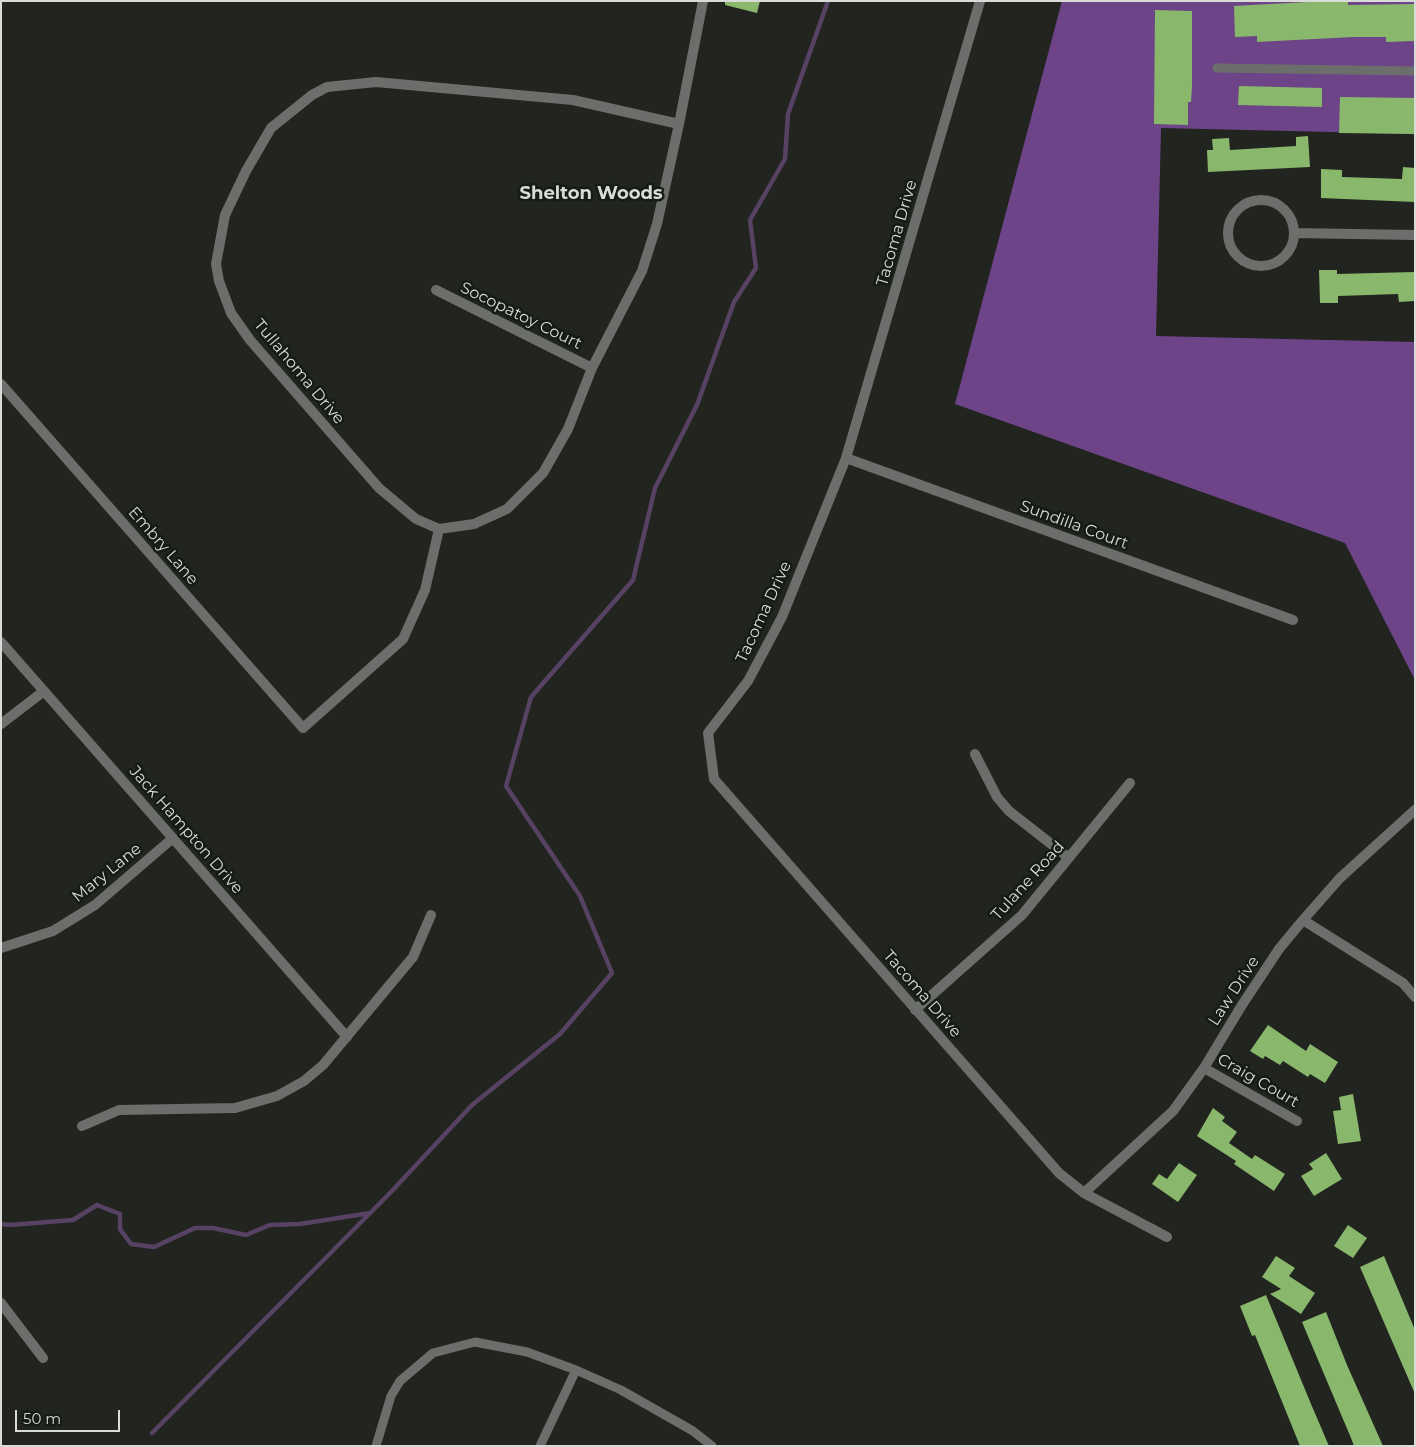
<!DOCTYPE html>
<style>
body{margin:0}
#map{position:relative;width:1416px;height:1447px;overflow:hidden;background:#21241f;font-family:Montserrat,sans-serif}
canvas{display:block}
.frame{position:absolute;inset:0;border:2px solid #d8dbd7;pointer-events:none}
.scale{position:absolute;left:15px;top:1410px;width:105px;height:22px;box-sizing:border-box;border:2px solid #d8dbd7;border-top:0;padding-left:6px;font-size:15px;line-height:18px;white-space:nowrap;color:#d8dbd7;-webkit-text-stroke:4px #171b15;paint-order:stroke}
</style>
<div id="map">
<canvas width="1416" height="1447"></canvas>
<div class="frame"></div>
<div class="scale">50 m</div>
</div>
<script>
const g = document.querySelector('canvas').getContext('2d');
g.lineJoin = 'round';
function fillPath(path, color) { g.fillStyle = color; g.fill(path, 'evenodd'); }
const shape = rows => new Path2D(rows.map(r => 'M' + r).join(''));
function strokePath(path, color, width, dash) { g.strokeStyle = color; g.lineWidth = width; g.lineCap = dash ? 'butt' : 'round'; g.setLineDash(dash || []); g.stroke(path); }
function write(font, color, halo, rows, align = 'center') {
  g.font = font + ' Montserrat,sans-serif'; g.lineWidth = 5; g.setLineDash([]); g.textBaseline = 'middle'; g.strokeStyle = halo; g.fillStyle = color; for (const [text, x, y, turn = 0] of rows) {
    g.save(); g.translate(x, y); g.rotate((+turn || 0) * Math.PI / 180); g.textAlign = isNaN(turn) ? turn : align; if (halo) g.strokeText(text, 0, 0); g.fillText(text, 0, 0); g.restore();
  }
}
fillPath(shape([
 [1062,1,1415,1,1415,134,1161,128,1156,336,1415,342,1415,680,1345,543,955,404]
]), '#6e4489');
strokePath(shape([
 [1,1224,10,1225,73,1220,97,1205,120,1214,120,1229,131,1244,154,1247,195,1228,213,1228,246,1235,270,1225,300,1224,370,1213],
 [152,1433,391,1192,472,1105,560,1034,612,973,580,896,506,786,531,697,633,580,655,488,697,405,734,302,756,268,750,220,785,159,788,114,828,1]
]), '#574263', 4.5);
fillPath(shape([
 [725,1,760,1,757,13,725,5],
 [1327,1,1348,1,1348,5,1415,4,1415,41,1386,42,1386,37,1353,37,1257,42,1257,36,1235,37,1234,6],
 [1155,10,1192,11,1192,86,1191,102,1188,102,1188,125,1154,124],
 [1239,86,1322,88,1322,107,1238,105],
 [1340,97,1415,98,1415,134,1339,133],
 [1308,136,1310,167,1208,172,1207,150,1213,150,1212,139,1229,138,1230,150,1296,146,1296,137],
 [1403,167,1415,168,1415,202,1321,198,1321,169,1342,170,1342,177,1402,179],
 [1319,270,1337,270,1337,274,1415,272,1415,301,1399,302,1398,294,1338,296,1338,303,1320,303],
 [1268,1025,1306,1051,1310,1044,1338,1062,1325,1083,1310,1074,1308,1077,1283,1061,1280,1065,1265,1056,1263,1059,1250,1051],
 [1353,1094,1361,1141,1338,1144,1333,1111,1341,1110,1339,1097],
 [1213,1108,1225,1117,1222,1121,1237,1132,1229,1143,1252,1159,1255,1155,1285,1174,1274,1191,1234,1164,1236,1161,1197,1136],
 [1326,1153,1342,1179,1314,1196,1301,1176,1313,1169,1309,1164],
 [1179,1163,1197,1175,1178,1202,1152,1184,1159,1174,1167,1179],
 [1348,1225,1367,1238,1353,1258,1334,1246],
 [1276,1256,1295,1268,1289,1276,1315,1293,1301,1314,1270,1294,1281,1289,1262,1277],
 [1384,1256,1415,1330,1415,1394,1360,1267],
 [1266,1295,1311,1404,1329,1446,1300,1446,1255,1335,1252,1336,1240,1306],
 [1326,1312,1347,1365,1383,1446,1354,1446,1351,1438,1302,1322]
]), '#89b86c');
strokePath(shape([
 [1217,68,1415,71],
 [376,1446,391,1396,400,1381,433,1353,475,1342,527,1352,576,1370,621,1390,693,1431,712,1446],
 [540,1446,576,1370]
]), '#6c6e6b', 9);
strokePath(shape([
 [980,1,846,458,782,617,748,681,708,733,714,779,1059,1173,1084,1193,1167,1237],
 [679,124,573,100,376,82,327,87,312,95,271,128,246,171,225,215,216,264,219,281,231,313,250,340,379,488,416,519,439,529,474,524,507,509,543,473,568,429,592,368,642,271,657,224,679,124,703,1],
 '1228 233a33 33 0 1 1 66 0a33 33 0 1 1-66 0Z',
 [1294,233,1415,235],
 [436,290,592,368],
 [1,384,303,728,403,639,425,590,439,529],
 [846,458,1293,620],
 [1,642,347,1037],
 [1,724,44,691],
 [975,754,997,797,1009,811,1069,858],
 [1303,920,1403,983,1415,997],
 [1,948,53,931,95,905,173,838],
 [915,1010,1022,915,1130,783],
 [1204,1068,1297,1121],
 [82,1126,119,1110,235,1108,277,1096,304,1081,323,1065,413,957,431,915],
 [1084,1193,1173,1111,1204,1068,1242,1005,1279,949,1303,920,1340,878,1415,810],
 [1,1303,43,1358]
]), '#6c6e6b', 10);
write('16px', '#d8dbd7', '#171b15', [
 ["Tacoma Drive",897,233,-74],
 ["Socopatoy Court",521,316,26],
 ["Tullahoma Drive",299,372,50],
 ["Sundilla Court",1074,525,20],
 ["Embry Lane",163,546,49],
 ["Tacoma Drive",764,612,-65],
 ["Jack Hampton Drive",186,830,49],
 ["Mary Lane",107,873,-39],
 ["Tulane Road",1028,881,-48],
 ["Law Drive",1234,991,-57],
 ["Tacoma Drive",922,994,49],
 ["Craig Court",1258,1081,30]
]);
write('bold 18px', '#d8dbd7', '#171b15', [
 ["Shelton Woods",591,194]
]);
</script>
